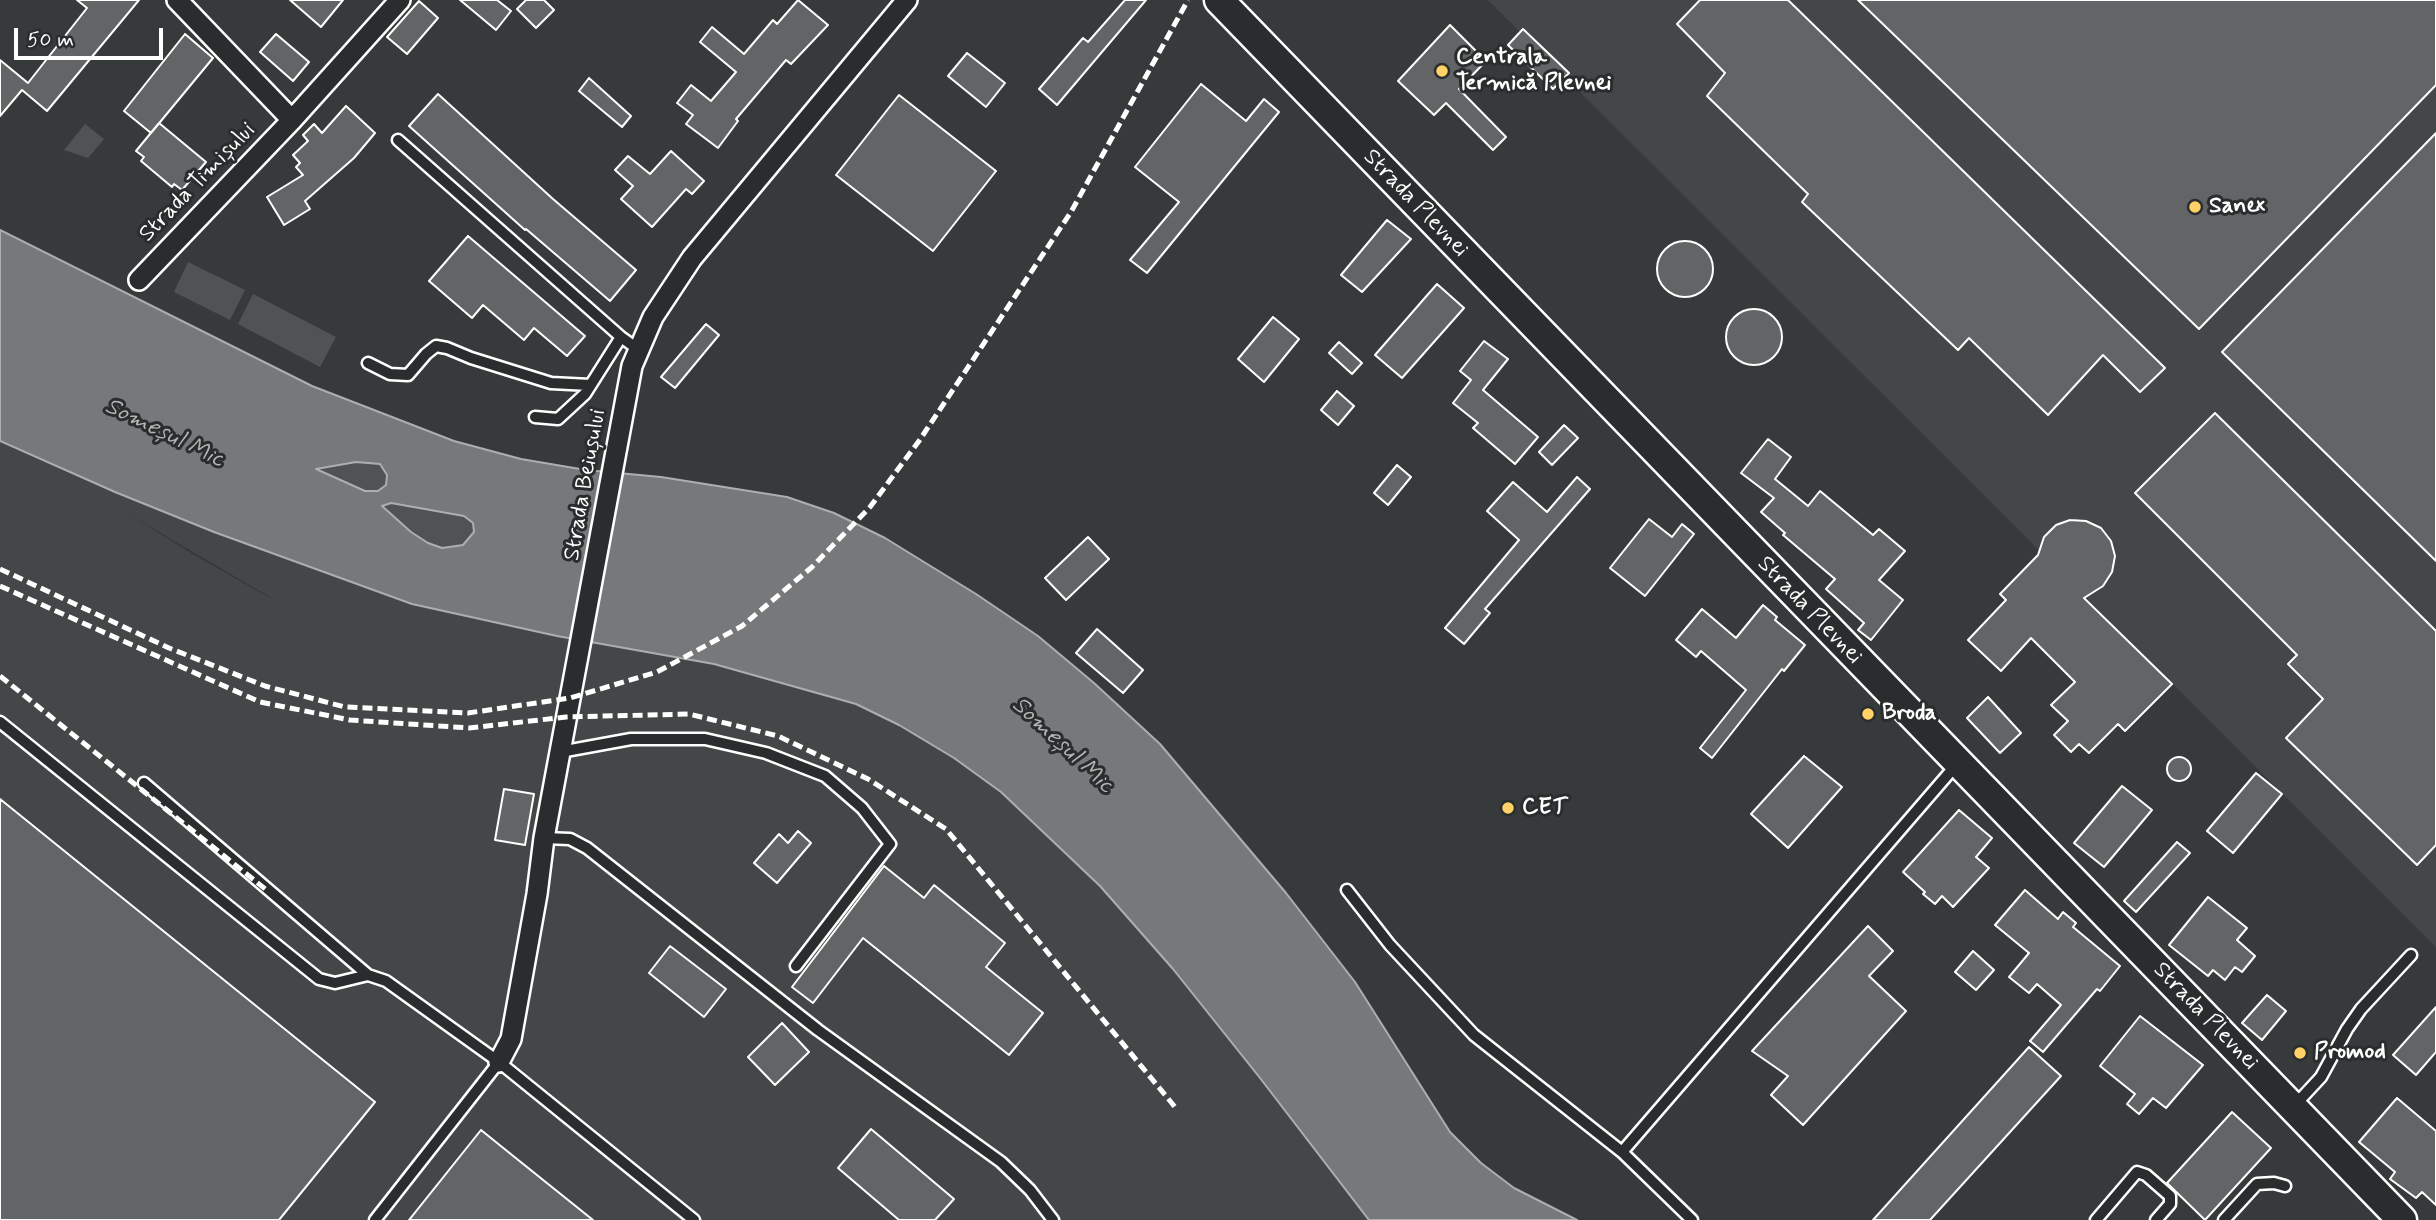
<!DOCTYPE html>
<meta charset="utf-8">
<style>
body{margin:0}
#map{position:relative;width:2436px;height:1220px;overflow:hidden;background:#373a3b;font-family:Mynerve,sans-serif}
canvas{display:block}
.scale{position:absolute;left:14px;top:28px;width:149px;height:32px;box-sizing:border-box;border:4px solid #fff;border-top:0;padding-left:9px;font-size:21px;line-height:24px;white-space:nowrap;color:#fff;-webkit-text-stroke:5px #2a2d2e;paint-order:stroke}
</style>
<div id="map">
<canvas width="2436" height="1220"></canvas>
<div class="scale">50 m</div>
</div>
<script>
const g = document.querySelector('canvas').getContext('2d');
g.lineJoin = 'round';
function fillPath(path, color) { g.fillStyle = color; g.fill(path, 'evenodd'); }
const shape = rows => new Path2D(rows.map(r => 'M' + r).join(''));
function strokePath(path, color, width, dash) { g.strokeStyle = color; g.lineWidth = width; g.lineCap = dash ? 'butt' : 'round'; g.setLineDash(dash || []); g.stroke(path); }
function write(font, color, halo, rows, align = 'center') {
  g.font = font + ' Mynerve,sans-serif'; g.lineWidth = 6; g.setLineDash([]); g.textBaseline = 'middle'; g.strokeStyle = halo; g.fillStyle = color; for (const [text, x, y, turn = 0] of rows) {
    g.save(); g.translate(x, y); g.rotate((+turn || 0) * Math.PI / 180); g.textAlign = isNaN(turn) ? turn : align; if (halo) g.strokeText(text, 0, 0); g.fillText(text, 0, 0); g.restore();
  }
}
fillPath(shape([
 [1488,0,2436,0,2436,947],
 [0,441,115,492,214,532,412,604,557,636,714,664,856,704,899,725,954,758,1001,792,1100,886,1173,969,1260,1078,1369,1220,0,1220],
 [125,512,270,597,270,598,194,555]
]), '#444748');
fillPath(shape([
 [85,124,104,139,88,158,64,150],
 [188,262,245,290,230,320,174,292],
 [253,294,336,337,320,367,238,324],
 [356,462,380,464,387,475,387,484,378,491,365,491,315,469],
 [391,503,464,516,473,523,474,532,463,545,442,548,428,543,411,532,381,505]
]), '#505354');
const water = shape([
 [0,230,312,386,454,441,521,459,586,470,661,477,787,497,834,513,885,538,976,594,1038,636,1094,683,1160,744,1286,893,1355,982,1450,1132,1481,1163,1514,1188,1577,1220,1369,1220,1260,1078,1173,969,1100,886,1001,792,954,758,899,725,856,704,714,664,557,636,412,604,214,532,115,492,0,441,0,230],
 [356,462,380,464,387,475,386,485,378,491,365,491,316,469,356,462],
 [391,503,464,516,473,523,474,532,463,545,442,548,428,543,411,532,382,506,391,503]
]);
fillPath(water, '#767879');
strokePath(water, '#adaeaf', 2);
const building = shape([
 [77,0,139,0,47,111,22,90,0,116,0,60,28,83,87,8,77,0],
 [290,0,343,0,321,27,290,0],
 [460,0,497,0,511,11,496,30,460,0],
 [526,0,544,0,554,10,536,28,517,9,526,0],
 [798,0,828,25,791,64,786,60,736,119,738,121,718,148,686,124,693,115,677,103,691,85,711,101,736,72,700,42,712,27,744,54,773,20,777,24,798,0],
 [1125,0,1146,0,1057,105,1039,89,1083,38,1088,42,1125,0],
 [1700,0,1788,0,2165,368,2140,392,2103,355,2048,415,1969,338,1958,350,1802,202,1808,194,1707,96,1725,73,1677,24,1700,0],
 [1858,0,2436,0,2436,85,2199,329,1858,0],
 [419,1,438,18,407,54,387,37,419,1],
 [1450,25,1486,61,1459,89,1506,137,1493,150,1446,103,1434,115,1398,81,1450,25],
 [1523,29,1569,73,1553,89,1508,45,1523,29],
 [185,34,213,58,151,133,124,111,185,34],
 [276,34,309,62,293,81,260,52,276,34],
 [967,53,1005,83,986,107,948,76,967,53],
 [589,78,631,116,622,127,579,91,589,78],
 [1201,84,1246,121,1264,99,1279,112,1147,273,1130,260,1179,202,1135,167,1201,84],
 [438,94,553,199,636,270,610,301,526,229,525,230,409,126,438,94],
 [899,95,996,171,933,251,836,175,899,95],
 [346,106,375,133,354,158,305,201,310,209,284,225,267,197,303,175,296,167,300,163,293,155,308,141,303,135,314,124,322,133,346,106],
 [159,123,206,162,182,190,174,184,172,187,141,161,144,157,136,151,159,123],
 [2436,133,2436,561,2222,352,2436,133],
 [671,151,704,181,692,194,686,189,652,227,621,199,633,186,615,170,628,156,650,174,671,151],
 [1387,220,1411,239,1362,292,1341,275,1387,220],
 [468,236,585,336,567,356,534,328,524,340,483,305,472,318,429,281,468,236],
 '1657 269a28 28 0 1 1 56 0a28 28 0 1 1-56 0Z',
 [1437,284,1464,308,1402,378,1375,355,1437,284],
 '1726 337a28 28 0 1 1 56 0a28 28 0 1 1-56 0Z',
 [1273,317,1299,339,1264,382,1238,359,1273,317],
 [706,324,719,335,675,388,661,377,706,324],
 [1484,341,1508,359,1483,390,1538,437,1515,464,1473,428,1478,423,1453,403,1471,380,1460,371,1484,341],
 [1339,342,1362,363,1352,374,1329,353,1339,342],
 [1337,391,1354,406,1338,425,1321,410,1337,391],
 [2215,413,2436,631,2436,845,2417,865,2286,738,2323,699,2288,664,2297,655,2135,493,2215,413],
 [1564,425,1578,438,1552,465,1539,452,1564,425],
 [1768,439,1791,457,1775,479,1808,506,1820,491,1873,535,1879,529,1905,551,1879,580,1903,600,1871,640,1858,630,1864,623,1826,589,1835,579,1783,535,1785,533,1761,512,1774,498,1741,473,1768,439],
 [1397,465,1411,477,1388,505,1374,493,1397,465],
 [1577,477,1590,489,1485,609,1490,613,1464,644,1445,628,1519,540,1487,511,1513,482,1547,512,1577,477],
 [1649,519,1672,537,1682,524,1694,534,1645,596,1610,568,1649,519],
 [2070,520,2086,521,2101,528,2111,541,2115,556,2112,572,2103,586,2084,598,2172,684,2125,731,2118,724,2089,753,2079,744,2071,752,2054,735,2068,721,2051,705,2075,682,2031,638,2001,671,1968,640,2006,600,2000,594,2038,555,2044,537,2056,525,2070,520],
 [1088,537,1109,559,1066,600,1045,578,1088,537],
 [1763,605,1777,617,1775,620,1805,645,1784,671,1782,669,1712,758,1700,748,1746,690,1701,651,1696,657,1676,640,1702,609,1736,638,1763,605],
 [1097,629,1143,670,1123,693,1076,653,1097,629],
 [1988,697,2021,733,2000,753,1967,718,1988,697],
 [1804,756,1842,787,1788,848,1751,814,1804,756],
 '2167 769a12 12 0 1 1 24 0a12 12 0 1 1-24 0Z',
 [2256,773,2282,794,2233,853,2207,831,2256,773],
 [2122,786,2152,810,2104,867,2074,843,2122,786],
 [504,789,534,794,525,845,495,840,504,789],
 [0,799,375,1102,279,1220,0,1220,0,799],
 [1959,810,1992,838,1976,857,1989,868,1953,907,1942,896,1935,904,1923,894,1925,892,1903,872,1959,810],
 [798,831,811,843,777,883,754,863,779,834,788,843,798,831],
 [2177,842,2190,853,2136,912,2124,901,2177,842],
 [884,866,924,898,934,885,1005,943,986,967,1043,1013,1009,1055,863,938,813,1003,792,987,884,866],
 [2025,890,2058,919,2063,912,2076,923,2073,927,2120,966,2100,991,2097,989,2043,1052,2030,1041,2061,1005,2037,984,2029,993,2009,977,2029,953,1995,925,2025,890],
 [2208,897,2247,928,2237,940,2255,956,2242,972,2235,967,2225,980,2213,970,2208,976,2169,945,2208,897],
 [1868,926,1893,951,1869,976,1906,1011,1803,1125,1771,1095,1788,1076,1752,1051,1868,926],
 [670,946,726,989,704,1017,649,973,670,946],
 [1973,951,1994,970,1976,990,1955,972,1973,951],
 [2267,995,2286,1011,2262,1040,2242,1023,2267,995],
 [2436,1007,2436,1052,2416,1075,2393,1055,2436,1007],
 [2140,1016,2203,1065,2166,1108,2153,1098,2139,1114,2127,1104,2135,1094,2100,1066,2140,1016],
 [782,1023,809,1052,775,1085,748,1057,782,1023],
 [2029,1047,2061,1076,1930,1220,1873,1220,2029,1047],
 [2397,1098,2436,1131,2436,1205,2422,1192,2416,1198,2390,1179,2395,1172,2359,1142,2397,1098],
 [2232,1112,2271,1148,2205,1220,2167,1183,2232,1112],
 [871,1129,954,1199,935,1220,899,1220,838,1168,871,1129],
 [481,1130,512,1155,593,1220,409,1220,481,1130]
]);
fillPath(building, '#636465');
strokePath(building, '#fff', 2);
const service = shape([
 [398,140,621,337,639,350],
 [368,363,390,374,408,375,426,354,436,346,447,348,471,358,551,383,590,385],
 [535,417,558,419,585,394,621,337],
 [0,722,319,979,335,983,368,975,386,981,499,1062,694,1220],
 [560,752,631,739,705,739,766,753,825,776,862,808,890,844,796,966],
 [144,783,368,975],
 [544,838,570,839,587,848,818,1030,1001,1162,1030,1190,1053,1220],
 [1347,890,1390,945,1474,1035,1622,1152,1692,1220],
 [2295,1105,2321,1077,2347,1029,2361,1009,2411,955],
 [1622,1152,1957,764],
 [375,1220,499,1062],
 [2096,1220,2137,1172,2146,1175,2170,1196,2170,1204,2156,1220],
 [2224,1220,2257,1184,2274,1183,2285,1186]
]);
const minor = shape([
 [177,0,292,120],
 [139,280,292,120,400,0],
 [499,1062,511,1039,537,894,544,838,632,366,653,317,692,258,907,0]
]);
const secondary = shape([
 [1219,0,2402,1220]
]);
strokePath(service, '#fff', 15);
strokePath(minor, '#fff', 24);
strokePath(secondary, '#fff', 33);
strokePath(service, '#2a2d2e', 10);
strokePath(minor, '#2a2d2e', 19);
strokePath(secondary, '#2a2d2e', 28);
strokePath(shape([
 [0,569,169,648,265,686,345,707,468,713,570,698,657,672,742,626,812,567,870,507,919,441,1071,212,1188,0],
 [0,586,260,702,350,720,469,728,566,717,689,714,778,736,868,779,946,829,1175,1107],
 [0,676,269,892]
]), '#fff', 5, [10, 5]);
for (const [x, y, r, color] of [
 [1442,71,7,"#ffd166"],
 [2195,207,7,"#ffd166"],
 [1868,714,7,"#ffd166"],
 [1508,808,7,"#ffd166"],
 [2300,1053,7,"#ffd166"]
]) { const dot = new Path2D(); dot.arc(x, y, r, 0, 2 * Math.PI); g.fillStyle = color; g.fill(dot); strokePath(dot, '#2a2d2e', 2.5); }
write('bold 23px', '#fff', '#2a2d2e', [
 ["Centrala",1456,58],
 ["Termică Plevnei",1456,84],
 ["Sanex",2209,207],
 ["Broda",1882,714],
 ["CET",1522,808],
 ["Promod",2314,1053]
], 'left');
write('23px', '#fff', '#2a2d2e', [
 ["Strada Timișului",198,183,-46],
 ["Strada Plevnei",1415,204,46],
 ["Strada Beiușului",586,485,-80],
 ["Strada Plevnei",1809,611,46],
 ["Strada Plevnei",2205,1017,46]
]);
write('italic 24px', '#b4b5b5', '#2a2d2e', [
 ["Someșul Mic",164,434,26],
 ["Someșul Mic",1062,746,43]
]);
</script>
